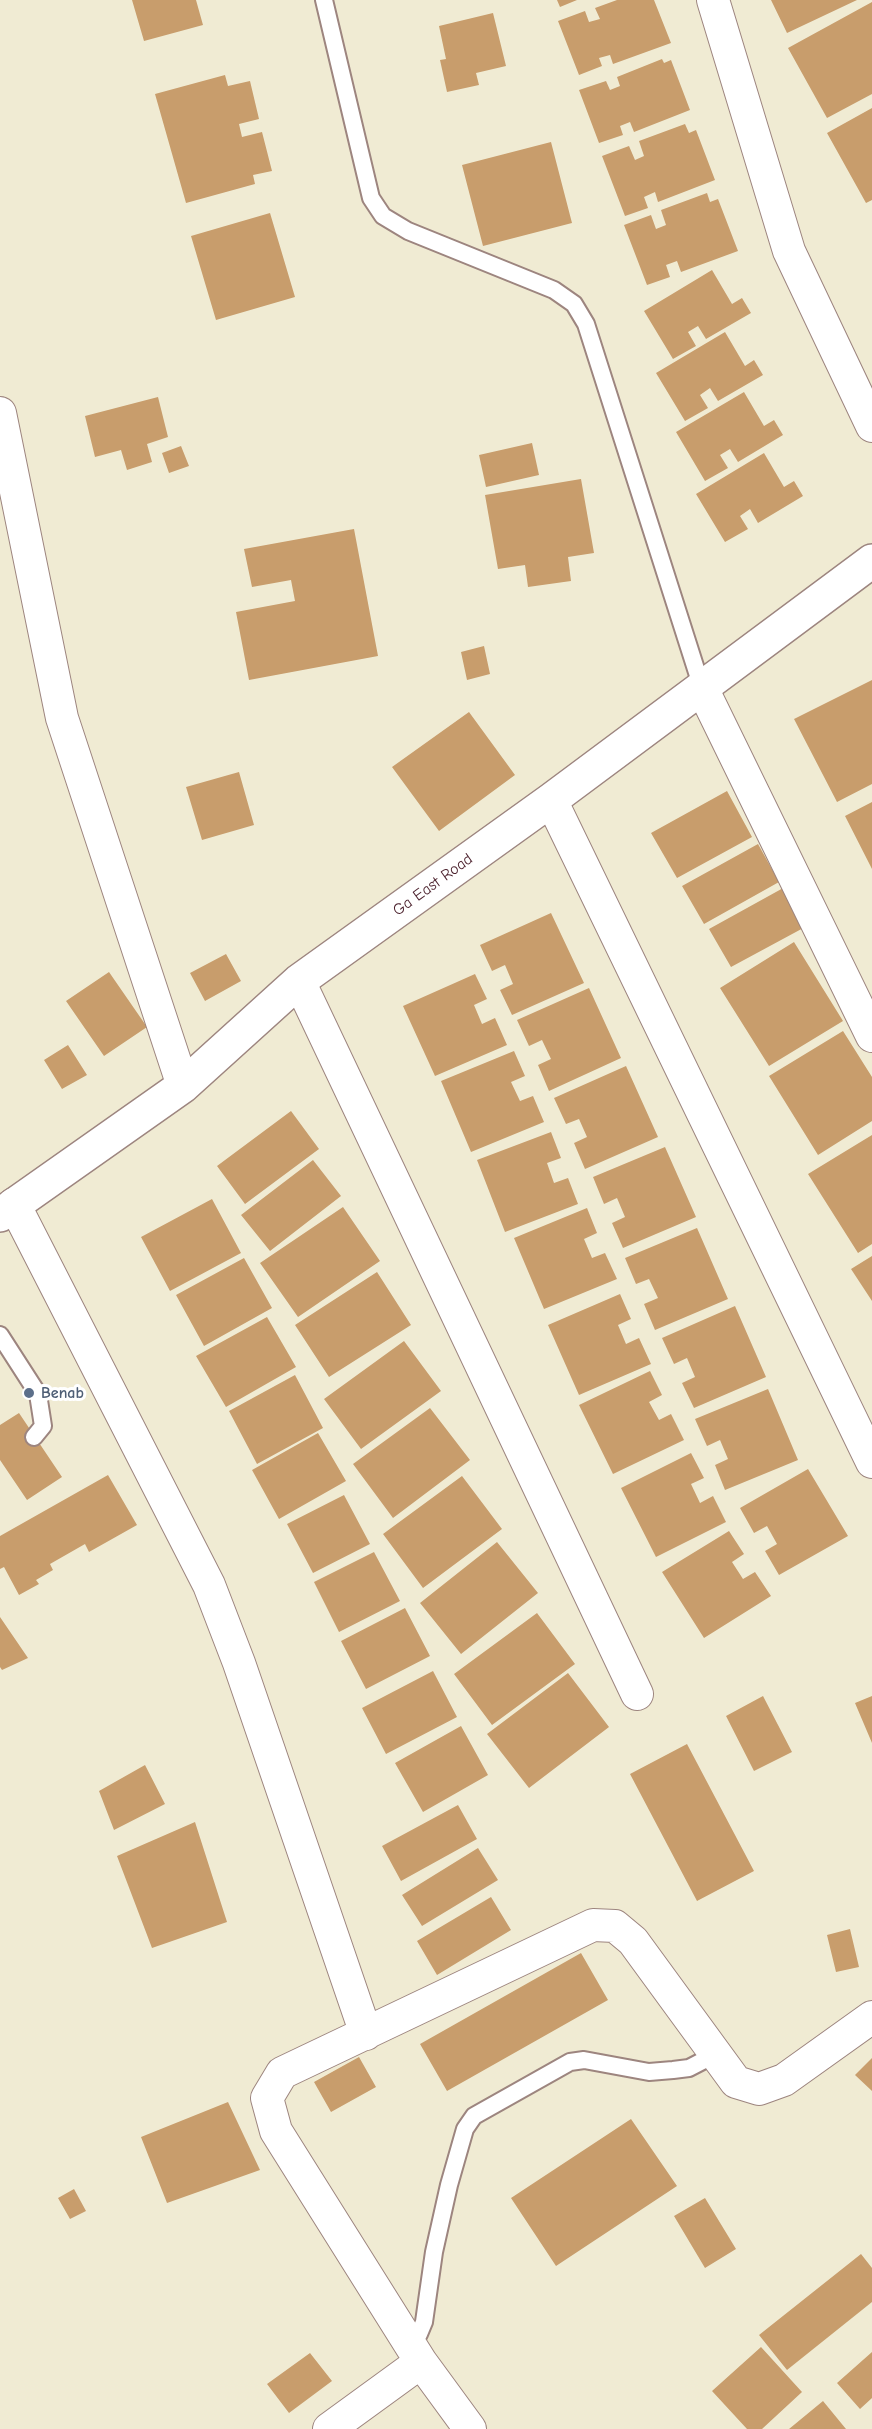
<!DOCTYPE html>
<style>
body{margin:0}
canvas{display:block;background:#f0ebd3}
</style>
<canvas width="872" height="2429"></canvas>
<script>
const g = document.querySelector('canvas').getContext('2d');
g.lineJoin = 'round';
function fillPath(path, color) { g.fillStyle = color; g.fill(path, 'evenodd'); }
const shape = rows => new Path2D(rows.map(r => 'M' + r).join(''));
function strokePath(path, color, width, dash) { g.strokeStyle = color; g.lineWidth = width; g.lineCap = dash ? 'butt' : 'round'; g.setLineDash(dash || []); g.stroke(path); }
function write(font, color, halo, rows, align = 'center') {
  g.font = font + ' "Comic Neue",sans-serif'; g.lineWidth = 6; g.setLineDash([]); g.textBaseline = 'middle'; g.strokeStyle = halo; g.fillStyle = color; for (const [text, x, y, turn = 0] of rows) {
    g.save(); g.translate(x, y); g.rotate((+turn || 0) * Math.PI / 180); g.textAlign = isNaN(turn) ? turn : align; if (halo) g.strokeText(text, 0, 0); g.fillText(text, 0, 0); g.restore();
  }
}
fillPath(shape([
 [132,0,196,0,203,25,144,41],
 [557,0,577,0,560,7],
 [617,0,654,0,671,43,613,64,610,55,599,58,602,66,579,75,558,21,585,11,589,22,600,19,595,8],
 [771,0,857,0,787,33],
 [872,2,872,94,827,118,788,48],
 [493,13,506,66,476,73,479,85,447,92,440,60,446,59,439,26],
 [662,59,664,63,671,60,690,110,634,132,630,122,620,126,623,135,599,143,579,90,606,81,610,90,620,86,617,77],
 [225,75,228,86,250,81,259,119,239,124,242,137,262,132,272,171,253,175,255,184,186,203,155,94],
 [872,108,872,200,866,203,827,133],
 [685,124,689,133,696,130,715,180,658,202,655,192,644,197,648,208,625,216,602,156,629,146,635,160,644,156,639,141],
 [551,142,572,223,483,246,462,165],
 [707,193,710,202,718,199,738,251,681,272,677,261,666,265,670,277,647,285,624,225,651,215,656,229,666,225,661,210],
 [270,213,295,297,216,320,191,236],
 [712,270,732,304,742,298,751,313,706,339,698,326,688,332,696,346,673,359,644,311],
 [725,332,745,366,754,360,763,375,718,401,710,388,700,395,708,408,685,421,656,373],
 [744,392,764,426,774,420,783,435,738,462,730,449,720,455,728,468,705,481,676,432],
 [158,397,168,437,147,444,152,462,127,470,121,450,95,457,85,416],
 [532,443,539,475,486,487,479,455],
 [181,446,189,466,169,473,162,453],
 [764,453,784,487,794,481,803,496,758,523,750,509,740,516,748,529,725,542,696,494],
 [581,479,594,553,568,557,571,581,528,587,525,565,498,569,485,495],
 [354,529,378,656,249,680,236,612,295,601,291,580,252,587,244,549],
 [484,646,490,674,467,680,461,652],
 [872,680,872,784,837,802,794,719],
 [469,712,515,775,439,831,392,767],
 [239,772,254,825,202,840,186,787],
 [727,791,752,837,677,878,651,833],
 [872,802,872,869,845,816],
 [758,844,779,882,704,924,682,886],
 [785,887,807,926,731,967,709,929],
 [551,913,584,983,512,1015,500,990,513,984,505,965,492,971,480,945],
 [794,942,843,1021,769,1066,720,988],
 [226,954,241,981,205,1001,190,973],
 [109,972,147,1027,104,1056,66,1001],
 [475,974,487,999,474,1005,482,1024,495,1018,507,1045,435,1076,403,1006],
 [589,988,621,1058,549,1091,538,1065,551,1059,542,1040,529,1046,517,1020],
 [843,1031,872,1077,872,1121,818,1155,769,1076],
 [68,1045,87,1075,62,1089,44,1060],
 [514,1051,525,1076,511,1082,520,1101,533,1096,544,1122,471,1152,441,1081],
 [626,1066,658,1137,585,1169,574,1143,587,1137,579,1119,566,1124,554,1098],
 [291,1111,319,1149,245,1204,217,1166],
 [551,1132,561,1158,547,1163,554,1183,568,1178,578,1204,505,1232,477,1160],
 [872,1135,872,1244,858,1253,808,1174],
 [665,1147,696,1217,623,1248,612,1223,625,1217,617,1198,604,1204,593,1177],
 [313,1160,341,1196,270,1251,241,1215],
 [212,1199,241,1253,170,1291,141,1237],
 [343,1207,380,1261,298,1317,260,1263],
 [587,1208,597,1233,584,1239,592,1258,605,1253,617,1279,544,1309,514,1238],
 [697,1228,728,1299,655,1330,644,1304,658,1298,649,1279,636,1284,625,1258],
 [872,1256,872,1301,851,1269],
 [244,1258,272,1308,204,1346,176,1295],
 [377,1272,411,1325,329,1377,295,1325],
 [620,1294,631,1319,618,1325,626,1344,639,1338,651,1364,579,1395,548,1325],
 [735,1306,766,1377,694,1408,682,1383,695,1377,687,1358,674,1364,662,1338],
 [267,1317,296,1367,226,1407,196,1356],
 [404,1341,441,1391,361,1449,324,1399],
 [650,1371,662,1395,649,1402,659,1420,671,1414,684,1440,613,1474,579,1405],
 [295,1375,323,1428,257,1464,229,1411],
 [768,1389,798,1460,725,1490,715,1465,728,1459,720,1440,707,1446,695,1419],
 [430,1408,470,1460,393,1518,353,1464],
 [19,1413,62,1477,27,1500,0,1460,0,1425],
 [318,1433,346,1481,279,1519,252,1470],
 [691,1453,704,1478,691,1484,700,1503,713,1496,726,1522,656,1557,621,1488],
 [808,1469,848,1536,779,1575,765,1551,777,1544,767,1526,754,1533,740,1508],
 [108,1475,137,1525,89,1552,85,1544,50,1564,53,1570,36,1580,39,1584,19,1595,4,1567,0,1569,0,1536],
 [462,1476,502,1529,423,1588,383,1534],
 [344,1495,370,1544,313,1573,287,1524],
 [729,1531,744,1554,732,1562,743,1579,755,1572,771,1596,704,1638,662,1572],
 [497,1542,538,1593,461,1654,420,1603],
 [374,1552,400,1601,339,1632,314,1582],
 [405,1608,430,1656,366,1689,341,1641],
 [537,1613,575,1664,492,1725,454,1674],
 [0,1617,28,1658,2,1670,0,1667],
 [433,1671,457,1717,386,1754,362,1708],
 [568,1673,609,1727,529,1788,487,1734],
 [763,1696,792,1752,754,1771,726,1716],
 [872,1696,872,1743,855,1703],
 [461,1726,488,1775,423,1812,395,1763],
 [687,1744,754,1871,697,1901,630,1774],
 [145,1765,165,1804,114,1830,99,1791],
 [458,1805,477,1839,401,1881,382,1846],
 [195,1822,227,1922,152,1948,117,1856],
 [478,1848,498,1880,422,1926,402,1895],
 [491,1897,511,1930,437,1975,417,1941],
 [850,1929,859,1967,836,1972,827,1935],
 [581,1953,608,2000,447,2091,420,2044],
 [359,2057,376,2087,331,2112,314,2082],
 [872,2058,872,2091,855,2075],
 [228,2102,260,2170,167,2203,141,2137],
 [631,2119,677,2186,556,2266,511,2198],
 [74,2189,86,2211,70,2219,58,2198],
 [705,2198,736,2249,705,2268,674,2216],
 [861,2254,872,2268,872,2302,787,2370,759,2335],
 [761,2347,802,2392,762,2429,747,2429,712,2391],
 [872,2352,872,2398,860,2409,837,2383],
 [310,2353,332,2381,289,2413,267,2384],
 [823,2401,846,2429,789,2429]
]), '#c89d6c');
const lane = shape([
 [324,0,371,198,383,216,408,231,554,290,574,304,586,324,702,688],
 [0,1335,38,1394,43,1426,34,1437],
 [411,2345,419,2334,424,2322,434,2252,449,2185,465,2129,474,2116,570,2062,584,2060,649,2072,673,2070,689,2068,716,2054]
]);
const street = shape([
 [713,0,789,251,872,426],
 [0,413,62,718,183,1086],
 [702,688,872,1036],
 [551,800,872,1462],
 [299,981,637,1694],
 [14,1204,209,1585,239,1663,366,2034],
 [329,2429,421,2362],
 [470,2429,421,2362,276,2131,267,2098,282,2073,593,1925,615,1926,633,1941,736,2082,759,2089,784,2080,872,2017]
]);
const secondary = shape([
 [0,1215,183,1086,299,981,551,800,872,561]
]);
strokePath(lane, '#9d857f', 20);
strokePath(street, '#9d857f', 34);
strokePath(secondary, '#9d857f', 36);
strokePath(lane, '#fff', 16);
strokePath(street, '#fff', 32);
strokePath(secondary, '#fff', 33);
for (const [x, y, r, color] of [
 [29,1393,6,"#5c6f8a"]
]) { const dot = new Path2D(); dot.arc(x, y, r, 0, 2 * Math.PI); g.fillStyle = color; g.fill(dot); strokePath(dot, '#fff', 2); }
write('16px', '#4a1f2b', '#fff', [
 ["Ga East Road",433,885,-36]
]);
write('bold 16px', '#4e5e75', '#fff', [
 ["Benab",41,1393]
], 'left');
</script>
